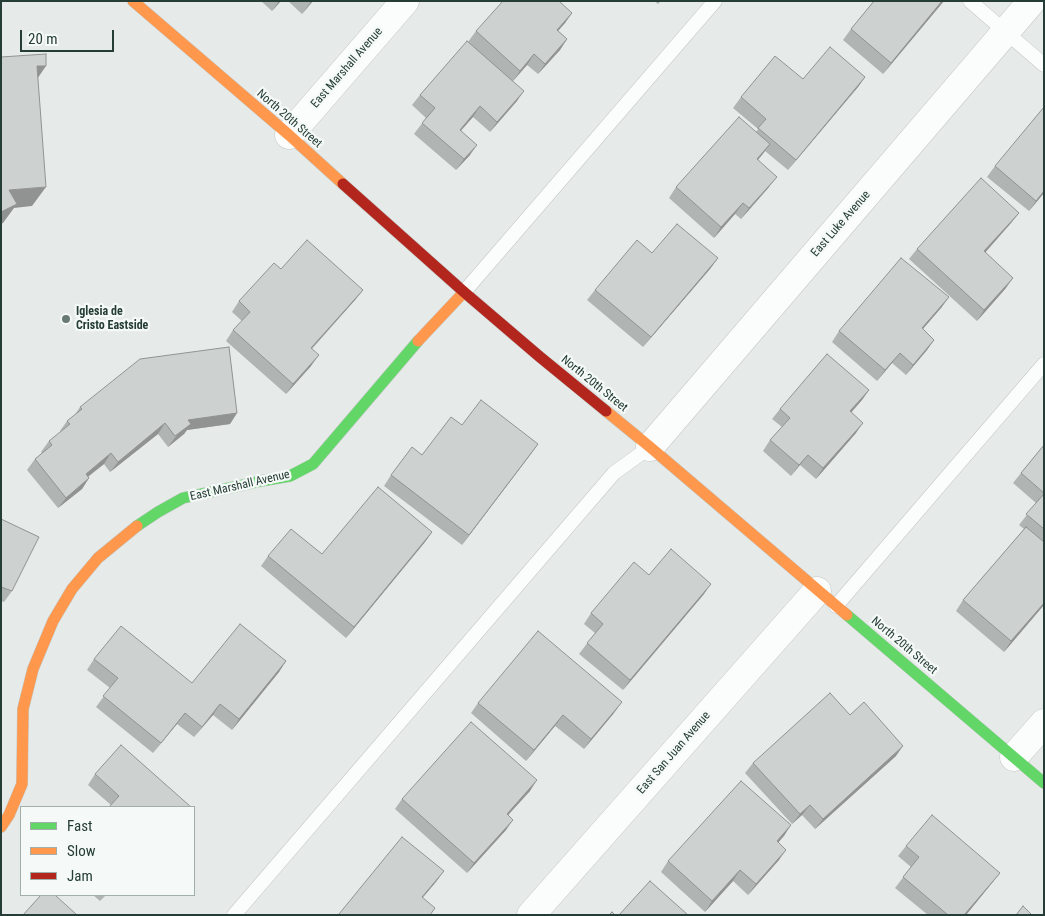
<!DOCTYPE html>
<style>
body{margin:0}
#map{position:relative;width:1045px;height:916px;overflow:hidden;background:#e6ebe9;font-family:"Roboto Condensed",sans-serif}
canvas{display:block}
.frame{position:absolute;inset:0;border:2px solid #253d36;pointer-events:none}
.legend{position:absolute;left:20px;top:806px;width:175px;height:90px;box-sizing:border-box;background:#f5f9f7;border:1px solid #a2aeaa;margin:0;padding:6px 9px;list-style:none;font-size:15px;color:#253d36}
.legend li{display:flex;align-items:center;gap:10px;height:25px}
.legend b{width:25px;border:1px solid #a2aeaa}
.scale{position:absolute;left:20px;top:30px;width:94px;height:22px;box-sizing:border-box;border:2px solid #253d36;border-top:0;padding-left:6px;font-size:15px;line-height:18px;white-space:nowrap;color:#253d36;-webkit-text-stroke:4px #f5f9f7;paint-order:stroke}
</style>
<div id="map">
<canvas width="1045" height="916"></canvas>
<div class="frame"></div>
<ul class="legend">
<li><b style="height:6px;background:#63d668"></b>Fast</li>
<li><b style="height:6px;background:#ff974d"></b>Slow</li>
<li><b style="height:6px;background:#b3261e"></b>Jam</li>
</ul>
<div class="scale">20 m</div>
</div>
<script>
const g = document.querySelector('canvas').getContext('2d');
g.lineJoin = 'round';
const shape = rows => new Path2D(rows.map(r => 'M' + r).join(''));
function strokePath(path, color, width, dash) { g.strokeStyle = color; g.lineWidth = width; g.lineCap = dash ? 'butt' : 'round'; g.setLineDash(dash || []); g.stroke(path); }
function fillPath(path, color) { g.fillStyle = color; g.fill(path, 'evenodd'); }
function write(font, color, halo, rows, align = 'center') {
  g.font = font + ' "Roboto Condensed",sans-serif'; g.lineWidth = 4.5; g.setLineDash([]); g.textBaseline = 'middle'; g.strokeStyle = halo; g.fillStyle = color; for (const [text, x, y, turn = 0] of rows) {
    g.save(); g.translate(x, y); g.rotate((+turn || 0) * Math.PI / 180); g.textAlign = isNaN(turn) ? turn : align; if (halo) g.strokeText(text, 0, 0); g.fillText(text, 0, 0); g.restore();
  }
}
const lane = shape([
 [970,1,1044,65],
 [464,292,715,1],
 [836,606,1044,364],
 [234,915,614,473,650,447]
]);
const street = shape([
 [289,135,405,1],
 [650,447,1032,1],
 [1014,757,1044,723],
 [531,915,817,591]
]);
const fast = shape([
 [137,526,158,512,183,498,261,481,290,476,313,464,418,341],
 [847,615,1044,783]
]);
const slow = shape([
 [133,1,289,135,343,184],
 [418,341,464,292],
 [606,411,650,447,847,615],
 [1,827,9,815,22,784,23,709,33,669,53,621,72,589,98,558,137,526]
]);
const jam = shape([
 [343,184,464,292,540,357,606,411]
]);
strokePath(lane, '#c3c8c6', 15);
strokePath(street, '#c3c8c6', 29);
strokePath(fast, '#c2c8c6', 12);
strokePath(slow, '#c2c8c6', 12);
strokePath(jam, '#c2c8c6', 12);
strokePath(lane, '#fbfcfc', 14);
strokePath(street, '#fbfcfc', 28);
strokePath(fast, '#63d668', 11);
strokePath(slow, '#ff974d', 11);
strokePath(jam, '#b3261e', 11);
fillPath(shape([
 [261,1,281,1,272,11],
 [288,1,313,1,302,14],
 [654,1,661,1,658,4],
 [874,1,944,1,883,74,843,40,851,29],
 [572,13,565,23,558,31,567,39,560,50,538,74,527,65,513,81,517,101,490,132,473,117,461,131,470,155,456,170,414,134,426,118,412,105,420,95,468,42,476,31],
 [865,77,858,87,788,170,765,151,758,160,769,187,741,219,735,214,714,238,669,198,676,187,756,132,758,129,733,108,741,97,803,79],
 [995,166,1044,193,1029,211,987,177],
 [1019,213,1011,223,985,252,1006,288,977,321,909,259,917,249],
 [652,253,718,258,710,269,643,347,587,300,595,290],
 [281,269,363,290,355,300,312,349,311,366,286,394,226,341,233,330,242,321,232,312,239,301],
 [949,297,941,308,923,329,934,340,927,350,906,375,892,363,877,381,832,342,839,331],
 [869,390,862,400,851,412,856,433,816,479,800,465,791,476,763,451,770,440,782,427,772,419,780,409],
 [80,407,237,413,230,424,187,430,184,434,168,447,158,434,110,472,104,464,88,476,89,478,82,489,58,508,27,470,35,459,42,453,41,452,49,441,61,432,60,431,67,421,74,416],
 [462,425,538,444,462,545,384,486,391,475,422,455],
 [1044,445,1044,605,1004,652,956,611,963,600,1024,529,1019,525,1036,503,1013,483,1021,473],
 [1,519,12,591,4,602,1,601],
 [432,532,425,542,346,638,261,566,268,556,322,554],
 [649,575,704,594,623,690,579,654,595,633,584,624,591,613],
 [94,659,192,683,286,661,279,672,232,730,213,715,194,737,177,724,153,753,96,707,110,688,87,670],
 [478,703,614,713,584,749,555,726,526,761,471,713],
 [850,715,896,756,815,829,802,815,792,824,745,773,753,763],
 [95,774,191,807,111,805,88,785],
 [530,791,508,815,506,830,467,873,395,809,402,799],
 [791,825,778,842,779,860,748,895,733,881,705,912,661,872,668,861],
 [906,846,1000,873,992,883,966,915,928,915,895,888,911,867,898,856],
 [93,895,106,895,100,901]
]), '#b0b5b3');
fillPath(shape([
 [279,1,281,1,272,11],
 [311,1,313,1,302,14,310,3],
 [942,1,944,1,883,74,891,63],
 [572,13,565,23,549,41,557,30],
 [567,39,560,50,538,74,545,64],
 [534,54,527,65,513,81,520,71],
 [37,66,46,66,33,85],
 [865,77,858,87,788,170,796,160],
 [524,91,517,101,490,132,497,122],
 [480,106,473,117,452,140,460,130],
 [770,144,762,155,749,170,757,159],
 [477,145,470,155,456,170,464,159],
 [777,177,769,187,741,219,749,208],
 [46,187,32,206,14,208,3,223,1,224,1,212,9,190],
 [1044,191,1044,193,1029,211,1036,201],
 [743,203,735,214,714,238,721,227],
 [1019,213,1011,223,977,262,984,251],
 [718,258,710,269,643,347,651,337],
 [1013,278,1006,288,977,321,984,310],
 [363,290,355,300,303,358,311,348],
 [949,297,941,308,914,339,922,328],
 [934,340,927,350,906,375,913,365],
 [900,353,892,363,877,381,885,370],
 [319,355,311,366,286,394,293,384],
 [869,390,862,400,843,422,850,411],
 [237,413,230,424,187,430,184,434,168,447,188,420],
 [165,423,158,434,110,472,118,462],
 [863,423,856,433,816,479,823,468],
 [538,444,531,454,462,545,469,535],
 [111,453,104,464,79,484,86,474],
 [808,455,800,465,791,476,799,465],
 [89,478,82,489,58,508,66,498],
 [432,532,425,542,346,638,354,627],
 [711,584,704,594,623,690,630,680],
 [1044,603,1044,605,1004,652,1011,641],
 [286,661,279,672,232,730,239,719],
 [622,702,614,713,584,749,591,739],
 [220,704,213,715,194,737,202,727],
 [185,713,177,724,153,753],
 [563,715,555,726,526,761,534,750],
 [903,746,896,756,815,829,823,819],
 [537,780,530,791,499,825,507,814],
 [810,805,802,815,792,824,800,814],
 [513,820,506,830,467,873,474,863],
 [791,825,784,836,770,852,777,841],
 [786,850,779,860,748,895,756,884],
 [740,870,733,881,705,912,712,901],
 [444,871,436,882,414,908,422,897],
 [1000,873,992,883,966,915,964,915]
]), '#909392');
const building = shape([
 [503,1,559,1,572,13,557,30,567,39,545,64,534,54,520,71,476,31,503,1],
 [874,1,942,1,891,63,851,29,874,1],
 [467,41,524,91,497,122,480,106,460,130,477,145,464,159,422,123,435,108,420,95,467,41],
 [830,47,865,77,796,160,758,128,766,119,741,97,775,56,803,79,830,47],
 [46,54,46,66,37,66,46,187,9,190,17,204,1,212,1,57,46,54],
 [1044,107,1044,191,1036,201,995,166,1044,107],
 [739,117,770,144,757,159,777,177,749,208,743,203,721,227,676,187,739,117],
 [981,178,1019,213,984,251,1013,278,984,310,917,249,981,178],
 [677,224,718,258,651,337,595,290,637,240,652,253,677,224],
 [307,240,363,290,311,348,319,355,293,384,233,330,250,312,239,301,274,263,281,269,307,240],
 [901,258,949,297,922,328,934,340,913,365,900,353,885,370,839,331,901,258],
 [229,347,237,413,188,420,191,424,175,436,165,423,118,462,111,453,86,474,89,478,66,498,35,459,52,445,49,441,70,424,67,421,82,409,80,407,140,359,229,347],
 [827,354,869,390,850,411,863,423,823,468,808,455,799,465,770,440,790,418,780,409,827,354],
 [481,400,538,444,469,535,391,475,412,447,422,455,451,417,462,425,481,400],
 [1044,445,1044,493,1021,473,1044,445],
 [378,487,432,532,354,627,268,556,291,529,322,554,378,487],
 [1044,494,1044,529,1026,514,1044,494],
 [1,519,39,537,12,591,1,587,1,519],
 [1026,527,1044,542,1044,603,1011,641,963,600,1026,527],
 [671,549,711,584,630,680,587,643,603,624,591,613,634,562,649,575,671,549],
 [240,624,286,661,239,719,220,704,202,727,185,713,161,743,103,696,118,678,94,659,121,626,192,683,240,624],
 [538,631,622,702,591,739,563,715,534,750,478,703,538,631],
 [830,693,850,715,864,702,903,746,823,819,810,805,800,814,753,763,830,693],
 [471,722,537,780,507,814,513,820,474,863,402,799,471,722],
 [121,745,191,807,109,807,119,796,95,774,121,745],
 [741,781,791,825,777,841,786,850,756,884,740,870,712,901,668,861,741,781],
 [932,815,1000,873,964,915,948,915,903,877,919,857,906,846,932,815],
 [402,837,444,871,422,897,435,908,430,915,340,915,339,914,402,837],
 [650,881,688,915,619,915,650,881],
 [41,895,55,895,77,915,23,915,41,895],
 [1023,906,1032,915,1016,915,1023,906],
 [612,912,615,915,609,915,612,912]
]);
fillPath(building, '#cdd2d0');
strokePath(building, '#909392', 1);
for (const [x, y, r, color] of [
 [66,319,5,"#697a75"]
]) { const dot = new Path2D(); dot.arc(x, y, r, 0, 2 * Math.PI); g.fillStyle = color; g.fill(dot); strokePath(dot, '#f5f9f7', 2); }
write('12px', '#253d36', '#f5f9f7', [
 ["East Marshall Avenue",347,68,-49],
 ["North 20th Street",289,119,41],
 ["East Luke Avenue",841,224,-49],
 ["North 20th Street",594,384,39],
 ["East Marshall Avenue",240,486,-13],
 ["North 20th Street",904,646,40],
 ["East San Juan Avenue",674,753,-49]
]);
write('bold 12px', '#253d36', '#f5f9f7', [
 ["Iglesia de",76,312],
 ["Cristo Eastside",76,326]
], 'left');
</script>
